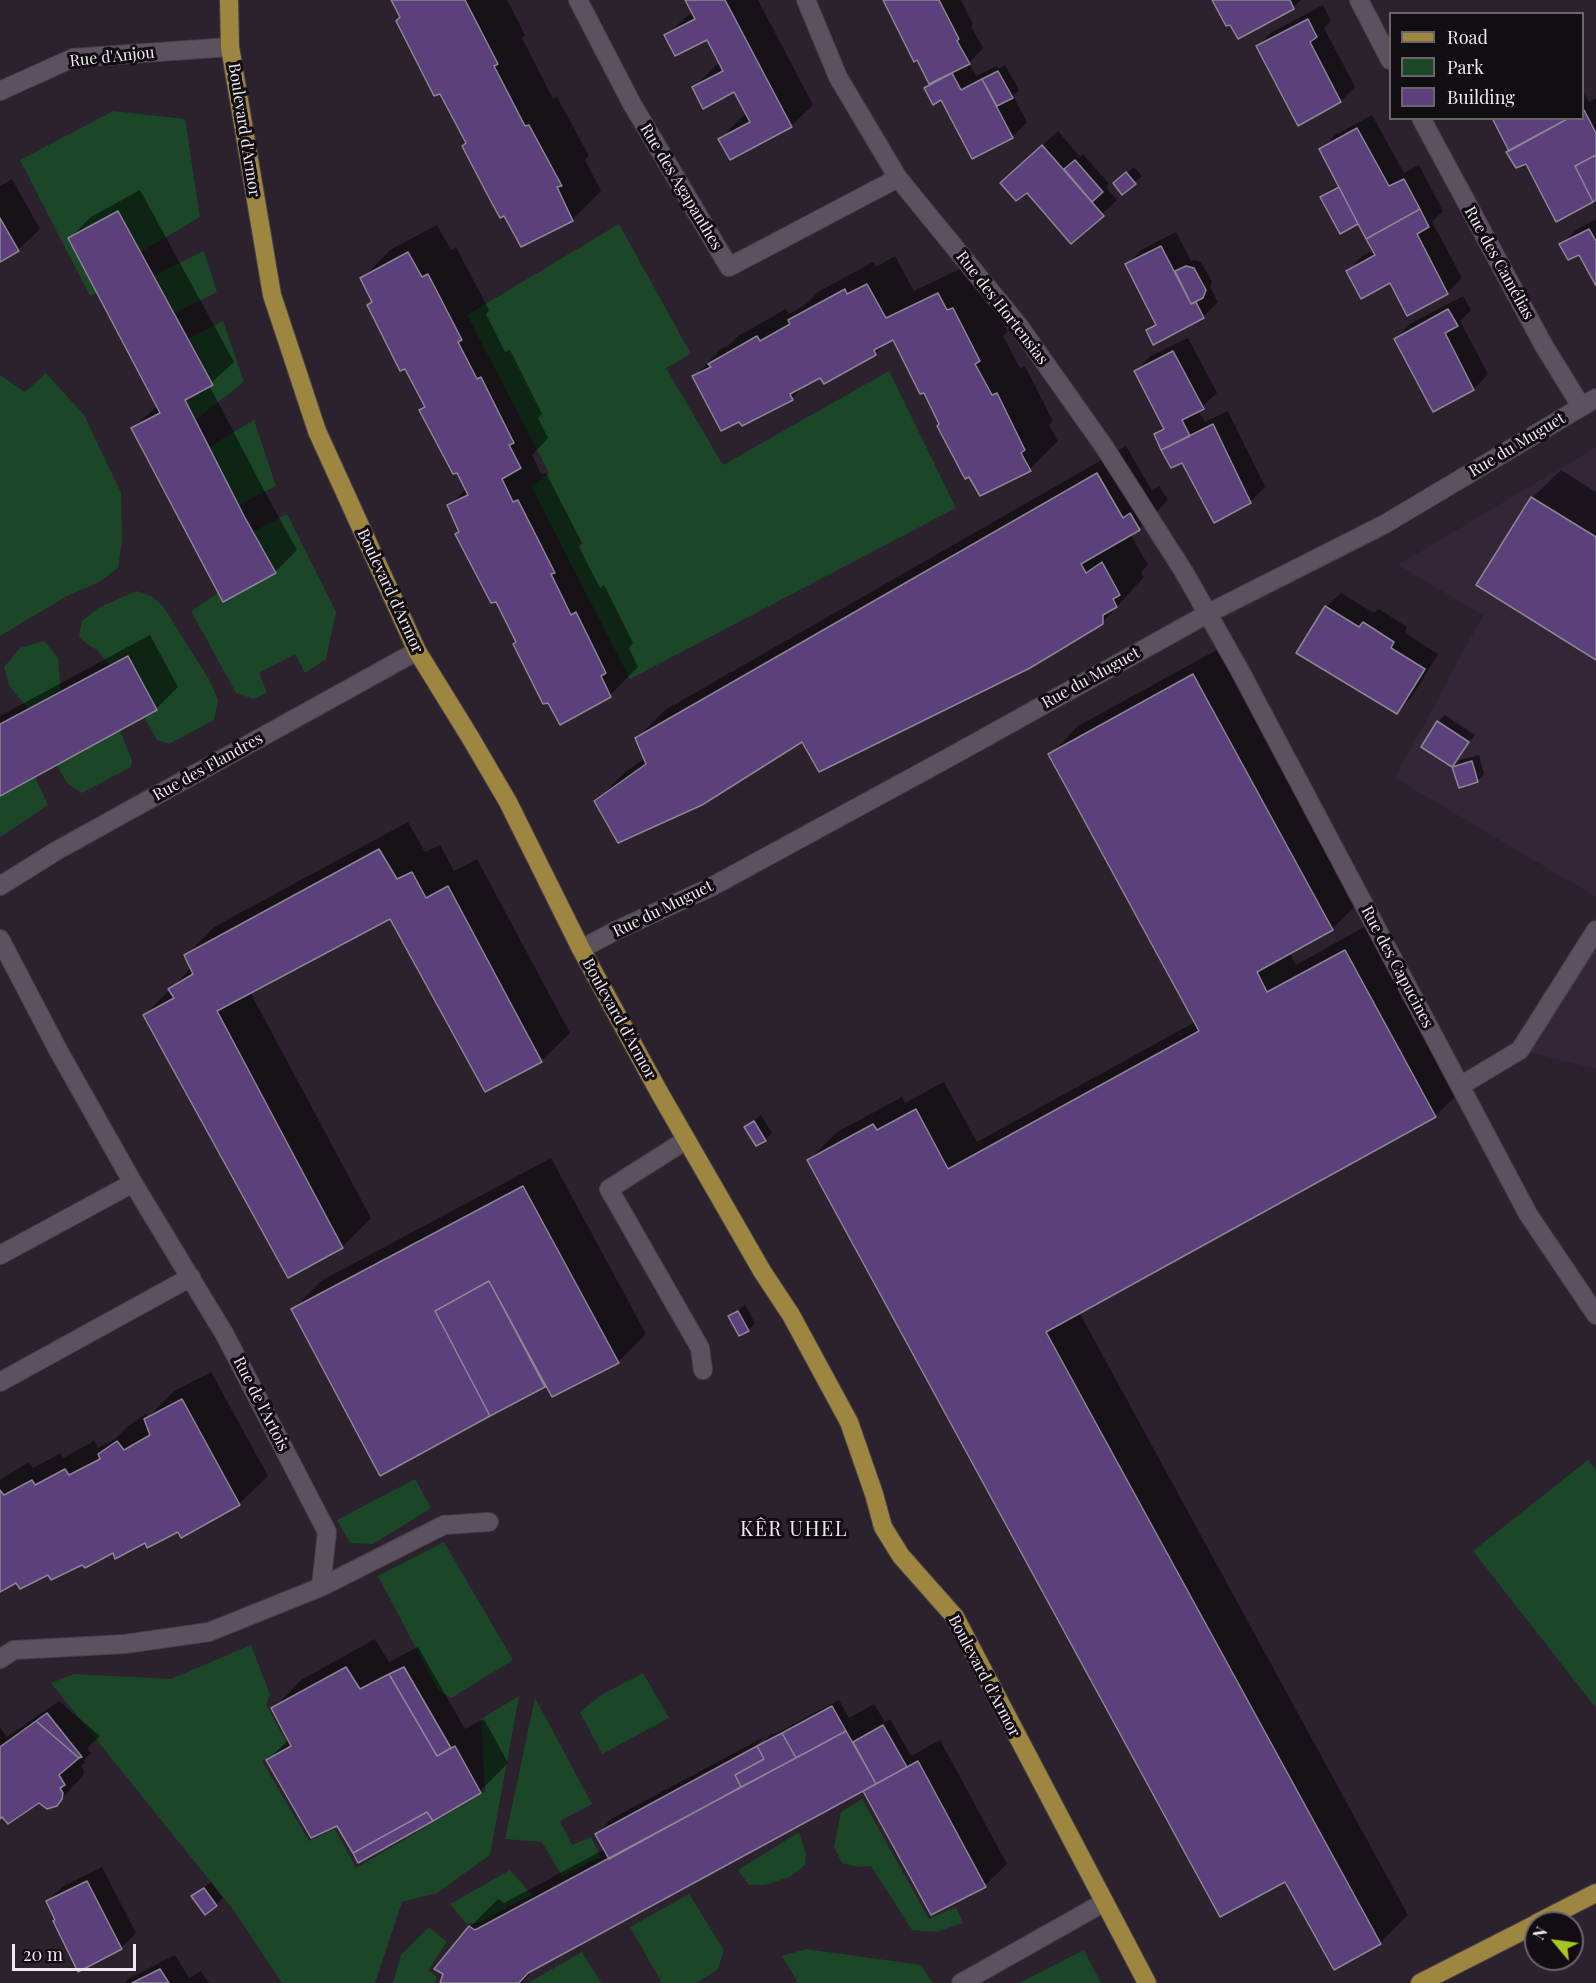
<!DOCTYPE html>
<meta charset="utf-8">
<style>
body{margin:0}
#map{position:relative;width:1596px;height:1983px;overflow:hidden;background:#2b222d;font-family:"Playfair Display",serif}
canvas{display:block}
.legend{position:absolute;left:1389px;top:12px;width:195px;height:108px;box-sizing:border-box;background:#110d12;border:2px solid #69656a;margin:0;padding:8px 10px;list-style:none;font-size:18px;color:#eee8ef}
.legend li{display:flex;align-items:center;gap:12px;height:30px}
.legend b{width:30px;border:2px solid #69656a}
.north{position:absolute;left:1524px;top:1911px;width:60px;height:60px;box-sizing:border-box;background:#110d12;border:2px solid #69656a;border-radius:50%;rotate:299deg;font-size:16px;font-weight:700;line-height:24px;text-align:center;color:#eee8ef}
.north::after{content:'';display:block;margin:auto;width:21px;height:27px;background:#a5c823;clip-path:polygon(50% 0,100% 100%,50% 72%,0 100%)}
.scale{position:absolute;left:12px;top:1944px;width:124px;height:27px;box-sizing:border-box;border:3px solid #eee8ef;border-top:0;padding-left:8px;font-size:18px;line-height:21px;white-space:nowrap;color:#eee8ef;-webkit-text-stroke:4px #110d12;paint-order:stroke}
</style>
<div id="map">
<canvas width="1596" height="1983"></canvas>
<ul class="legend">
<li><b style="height:8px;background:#9c8640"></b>Road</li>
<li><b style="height:16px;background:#1b4628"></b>Park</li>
<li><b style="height:16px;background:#5c407b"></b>Building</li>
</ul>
<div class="north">N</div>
<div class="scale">20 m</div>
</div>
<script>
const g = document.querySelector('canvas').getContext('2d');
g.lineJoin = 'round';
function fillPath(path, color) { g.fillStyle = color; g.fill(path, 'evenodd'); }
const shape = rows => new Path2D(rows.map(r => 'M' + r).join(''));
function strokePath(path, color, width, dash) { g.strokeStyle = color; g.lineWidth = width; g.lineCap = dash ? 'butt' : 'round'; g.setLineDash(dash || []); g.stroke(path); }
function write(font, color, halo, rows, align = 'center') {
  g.font = font + ' "Playfair Display",serif'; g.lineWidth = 6; g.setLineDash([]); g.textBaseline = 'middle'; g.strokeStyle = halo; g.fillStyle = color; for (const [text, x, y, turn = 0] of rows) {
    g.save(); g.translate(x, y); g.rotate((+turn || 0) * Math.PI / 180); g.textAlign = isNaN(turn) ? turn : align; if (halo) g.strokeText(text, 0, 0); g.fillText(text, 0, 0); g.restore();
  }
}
fillPath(shape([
 [1596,447,1596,897,1395,778,1483,615,1398,565],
 [1596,914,1596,1069,1520,1050]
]), '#332637');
fillPath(shape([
 [113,111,185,119,200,217,141,252,118,211,68,238,97,293,90,296,20,160],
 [619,224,691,354,666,368,723,465,889,371,956,508,630,679,531,486,549,473,467,315],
 [204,251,217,292,175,313,154,275],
 [223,321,244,382,195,420,185,400,213,385,189,338],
 [46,373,84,415,121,493,122,541,118,568,99,582,67,596,0,636,0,375,25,392],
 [254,420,276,486,239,505,209,447],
 [287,514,336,612,326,659,305,673,295,654,259,673,267,693,253,699,236,693,191,611,218,593,224,602,276,573,253,532],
 [136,591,151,596,163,606,210,681,218,700,214,720,169,744,157,740,144,717,157,710,128,656,110,666,97,650,87,644,79,636,82,621,98,608],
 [44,641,58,658,61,692,28,709,9,685,4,667,20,648],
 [120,731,132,760,131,767,82,793,68,784,56,765],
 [35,777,48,805,0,837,0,796],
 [1588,1460,1596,1470,1596,1708,1473,1551],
 [415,1479,431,1508,373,1544,350,1543,337,1520],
 [444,1542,513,1660,451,1698,438,1690,378,1576],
 [251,1645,270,1695,266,1704,288,1745,262,1761,309,1841,335,1829,356,1868,485,1792,481,1719,519,1696,490,1855,437,1893,402,1902,375,1983,282,1983,235,1912,51,1683,74,1674,171,1679],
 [643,1673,669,1718,602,1754,580,1712,601,1695],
 [535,1698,592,1804,560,1821,572,1845,591,1837,601,1857,562,1876,542,1842,505,1839],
 [862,1799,929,1919,956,1907,963,1923,936,1932,912,1930,871,1866,858,1867,842,1863,834,1847,841,1812],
 [799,1832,806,1854,805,1865,790,1877,765,1885,749,1885,738,1870],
 [510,1870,532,1895,477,1923,466,1923,450,1904],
 [689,1894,724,1950,718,1969,697,1983,662,1983,630,1927],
 [429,1927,447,1942,428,1970,437,1977,435,1983,393,1983,401,1955],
 [806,1949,921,1965,933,1983,798,1983,782,1956],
 [1084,1950,1101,1983,1019,1983],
 [582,1952,601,1983,528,1983]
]), '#1b4628');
fillPath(shape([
 [393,0,507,0,525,35,522,38,553,99,557,97,589,156,585,160,601,191,572,220,522,245],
 [687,0,758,0,813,105,791,126,720,139,742,117,747,114,735,90,694,88,715,66,720,63,707,38,666,35,693,11],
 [886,0,961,0,973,24,971,26,983,48,969,63,976,76,997,66,999,69,1005,65,1019,90,1013,96,1027,122,1012,137,926,88,930,83],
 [1214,0,1301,0,1293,7,1238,37],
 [1323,5,1331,21,1324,28,1355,87,1341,101,1258,46,1272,32],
 [1582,90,1589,102,1596,98,1596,199,1527,162,1511,150,1582,118],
 [1372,115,1404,173,1419,165,1443,211,1432,222,1462,278,1447,293,1348,271,1362,256,1374,250,1359,222,1341,232,1322,197,1329,190,1339,185,1321,150,1335,135],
 [1058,131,1080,157,1083,154,1109,184,1106,187,1117,200,1071,242,1027,191,1016,169],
 [1134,167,1142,176,1122,193,1122,177],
 [12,179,40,229,18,250,0,260,0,186],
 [140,190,234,362,209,385,266,494,297,550,275,572,133,428,158,405,70,238,91,217],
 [1596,219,1596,283,1580,253,1561,245,1576,230],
 [437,225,451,250,456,247,489,310,486,314,505,352,510,350,542,414,538,418,548,438,532,455,541,474,546,473,582,543,579,547,600,588,604,585,633,643,629,648,638,667,610,695,549,701,460,531,449,506,466,489,421,410,425,406,362,279,390,250],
 [1176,232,1191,261,1194,260,1201,262,1212,282,1210,287,1218,302,1203,317,1148,330,1156,322,1127,264,1141,250],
 [895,256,914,291,966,266,981,281,1008,332,1003,336,1020,368,1025,366,1053,421,1049,425,1058,441,1030,469,941,424,894,338,888,341,875,354,808,382,792,398,694,377,722,348,728,346,738,336,786,309,789,314,805,305,818,292,873,262,876,267],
 [1463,296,1471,310,1460,321,1488,374,1474,389,1433,410,1396,339,1410,324],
 [1188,338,1217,393,1198,410,1205,422,1228,411,1265,487,1250,502,1214,521,1183,461,1155,434,1164,426,1136,371,1150,356],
 [1126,446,1152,491,1159,486,1168,500,1139,529,1130,534,1148,565,1141,572,1144,577,1102,623,802,740,596,802,624,773,645,758,636,739,665,710],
 [1561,470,1596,492,1596,658,1532,498],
 [1341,593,1374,613,1379,609,1407,627,1405,633,1438,654,1411,698,1396,712,1326,607],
 [150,635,178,687,156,709,0,794,0,716],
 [1222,647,1360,901,1332,929,1289,952,1296,965,1373,922,1464,1088,1435,1116,1079,1312,1408,1915,1380,1943,1286,1880,809,1160,837,1132,902,1097,905,1103,944,1082,977,1142,1195,1022,1050,755,1078,726],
 [1445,715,1475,735,1451,765,1438,722],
 [1479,755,1484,774,1477,781,1453,767,1460,760],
 [408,822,425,852,440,845,454,871,477,859,570,1033,541,1061,390,917,250,992,371,1218,343,1246,289,1276,145,1015,192,967,186,955,214,927],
 [761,1115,772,1133,765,1140,746,1127],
 [551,1158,646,1334,618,1362,546,1384,489,1415,293,1309,321,1281],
 [745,1305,755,1323,748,1330,730,1316],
 [211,1372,268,1476,239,1504,178,1530,82,1563,16,1581,0,1590,0,1480,29,1462,33,1468,61,1453,63,1458,94,1441,98,1448,115,1439,128,1426,146,1414,148,1417,174,1391],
 [375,1639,389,1662,418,1647,465,1729,484,1719,508,1763,480,1791,338,1824,268,1760,289,1739,273,1709,301,1680],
 [839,1700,849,1718,874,1704,885,1722,890,1719,911,1756,940,1740,1007,1864,985,1885,864,1789,535,1967,522,1983,441,1983,470,1927,498,1899,504,1903,605,1849,597,1834,611,1819,764,1737,753,1748,758,1748,772,1733,773,1735],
 [59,1701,100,1736,87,1748,91,1753,84,1760,86,1762,81,1766,84,1771,83,1776,56,1804,39,1802,0,1817,0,1727,7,1737],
 [102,1867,136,1933,121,1948,57,1919,48,1901,62,1887],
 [211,1882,223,1898,216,1905,193,1896],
 [175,1955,189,1978,201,1971,209,1983,125,1983,128,1979]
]), '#0007');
const building = shape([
 [391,0,465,0,498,64,494,66,525,126,529,125,562,186,557,187,573,221,521,247,504,216,500,218,487,194,462,146,466,143,440,94,434,96,396,21,400,17,391,0],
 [685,0,725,0,792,127,730,160,718,139,750,122,734,92,703,109,692,87,723,71,707,40,675,56,664,35,695,19,685,0],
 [883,0,939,0,959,39,957,41,970,64,929,84,917,60,914,62,883,0],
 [1212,0,1290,0,1294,9,1238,39,1230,25,1226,26,1212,0],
 [1308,19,1317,37,1310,42,1341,102,1298,126,1256,46,1308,19],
 [998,71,1013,98,997,106,982,79,998,71],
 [952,73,961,90,982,79,1013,138,972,159,941,100,933,105,924,88,952,73],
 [1584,110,1596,133,1596,155,1575,166,1593,202,1556,222,1526,164,1516,168,1506,152,1569,118,1582,118,1582,111,1584,110],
 [1492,118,1569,118,1509,151,1492,118],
 [1357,128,1389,186,1404,179,1420,209,1366,239,1319,149,1357,128],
 [1042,145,1104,216,1071,244,1027,193,1016,201,1000,183,1042,145],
 [1596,155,1596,200,1593,202,1575,166,1596,155],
 [1075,160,1103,192,1092,202,1064,169,1075,160],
 [1126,172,1136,184,1122,195,1113,183,1126,172],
 [1339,187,1358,224,1340,234,1320,197,1339,187],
 [1420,209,1429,227,1417,234,1448,294,1407,316,1390,283,1361,299,1346,271,1375,255,1366,239,1420,209],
 [118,211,213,385,185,400,244,516,276,573,223,602,131,428,160,413,68,238,118,211],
 [0,218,19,251,0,262,0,218],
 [1589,229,1596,241,1596,286,1579,255,1568,260,1559,244,1589,229],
 [1161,246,1191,304,1196,302,1204,318,1153,345,1146,330,1156,325,1125,264,1161,246],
 [408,252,422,277,428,274,462,340,458,342,477,379,481,377,514,443,509,445,521,468,502,479,513,502,518,500,555,573,551,574,571,615,576,612,606,673,601,676,611,697,560,725,548,703,543,704,513,644,516,642,496,602,491,603,455,534,459,532,447,505,468,495,457,473,453,474,419,410,425,407,405,369,400,371,367,305,372,302,360,278,408,252],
 [1186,266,1194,268,1206,290,1203,298,1191,304,1175,271,1186,266],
 [867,284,886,318,938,293,947,310,953,308,980,361,975,364,992,395,997,393,1025,450,1021,453,1031,471,980,496,969,477,965,479,937,426,939,424,924,393,920,394,893,340,874,350,876,355,824,384,820,378,790,394,793,400,742,426,739,422,721,431,692,376,711,367,708,364,757,336,760,341,790,324,788,320,845,289,847,294,867,284],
 [1448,309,1458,326,1445,333,1474,390,1433,412,1394,339,1448,309],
 [1173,351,1204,409,1182,420,1190,436,1161,450,1154,434,1164,429,1134,371,1173,351],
 [1213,424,1251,503,1214,523,1182,463,1171,468,1161,450,1213,424],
 [1097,473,1123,518,1130,513,1140,530,1081,564,1086,573,1102,562,1120,595,1113,599,1117,607,1103,615,1103,624,1030,668,819,772,802,742,702,805,618,843,594,801,646,764,635,738,1097,473],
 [1531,497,1596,537,1596,660,1476,585,1531,497],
 [1325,606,1359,627,1363,622,1394,642,1391,648,1425,669,1397,714,1296,653,1325,606],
 [128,656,157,710,0,796,0,724,128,656],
 [1193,674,1333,930,1257,972,1267,992,1345,950,1436,1117,1046,1332,1381,1944,1334,1970,1285,1882,1220,1917,807,1160,873,1124,877,1130,916,1109,948,1169,1199,1031,1048,754,1193,674],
 [1437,721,1469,742,1452,767,1421,747,1437,721],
 [1472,761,1478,782,1459,788,1452,767,1472,761],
 [379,849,397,879,412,872,426,898,448,886,542,1062,485,1092,390,919,217,1011,343,1248,288,1278,143,1015,174,998,168,989,193,974,184,955,379,849],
 [754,1121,766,1141,756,1146,744,1127,754,1121],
 [523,1186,619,1363,552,1397,489,1281,435,1311,490,1416,380,1476,291,1309,523,1186],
 [489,1281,545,1387,490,1416,435,1311,489,1281],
 [738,1311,749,1331,739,1336,728,1316,738,1311],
 [182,1399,240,1505,181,1538,178,1532,147,1548,145,1543,115,1559,113,1553,85,1568,82,1565,51,1580,48,1575,20,1589,16,1583,0,1592,0,1490,4,1495,32,1480,35,1485,65,1469,69,1475,100,1459,98,1454,117,1441,124,1450,150,1435,144,1419,182,1399],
 [346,1667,360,1689,389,1674,437,1756,455,1746,481,1793,433,1821,427,1812,353,1853,337,1826,311,1838,266,1760,291,1746,271,1708,346,1667],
 [404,1667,451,1748,437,1756,389,1674,404,1667],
 [832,1706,846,1731,796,1758,782,1733,832,1706],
 [47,1713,82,1757,79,1758,36,1721,47,1713],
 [36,1721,79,1758,59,1775,65,1785,60,1788,63,1793,62,1799,57,1806,47,1809,39,1803,8,1824,2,1817,0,1819,0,1747,36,1721],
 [883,1725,907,1767,876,1784,853,1742,883,1725],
 [846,1731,876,1784,528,1973,519,1983,440,1983,443,1974,434,1969,469,1926,475,1930,846,1731],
 [782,1733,796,1758,741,1787,735,1775,764,1759,757,1746,782,1733],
 [757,1746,764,1759,735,1775,741,1787,609,1859,595,1834,757,1746],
 [918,1761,986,1887,931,1915,863,1791,918,1761],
 [427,1812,433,1821,358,1863,353,1853,427,1812],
 [87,1881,122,1949,78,1972,53,1921,55,1920,46,1901,87,1881],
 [204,1888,217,1906,205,1915,191,1896,204,1888],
 [160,1969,169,1983,132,1983,160,1969]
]);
fillPath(building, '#5c407b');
strokePath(building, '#8b8594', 1.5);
const minor = shape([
 [578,0,632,104,729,267,898,178],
 [806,0,838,77,898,178,1019,326,1105,448,1184,572,1239,669,1528,1214,1596,1315],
 [1359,0,1390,60],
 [0,91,73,58,230,47],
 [1421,118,1544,346,1581,406],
 [0,886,56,851,417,651],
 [0,939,58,1050,133,1183,225,1335,327,1532,321,1587,209,1632,125,1644,14,1650,0,1659],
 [581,949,617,930,711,887,959,752,1207,614,1385,524,1596,398],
 [1460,1086,1520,1050,1596,930],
 [686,1140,609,1189,700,1348,703,1370],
 [0,1255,133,1183],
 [0,1382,191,1277],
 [321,1587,444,1525,489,1522],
 [961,1983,1103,1903]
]);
const major = shape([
 [229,0,230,47,272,295,317,431,417,651,470,737,508,802,581,949,659,1092,762,1271,791,1315,849,1422,874,1494,883,1527,901,1556,955,1617,1147,1983],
 [1537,1923,1596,1893],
 [1420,1983,1536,1924]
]);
strokePath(minor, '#484049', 20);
strokePath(major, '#484049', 20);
strokePath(minor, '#5c525f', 18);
strokePath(major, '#9c8640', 18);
write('16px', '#eee8ef', '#110d12', [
 ["Rue d'Anjou",112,57,-6],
 ["Boulevard d'Armor",244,130,81],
 ["Rue des Agapanthes",681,187,59],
 ["Rue des Camélias",1499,263,61],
 ["Rue des Hortensias",1002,308,52],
 ["Rue du Muguet",1517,445,-31],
 ["Boulevard d'Armor",390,591,65],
 ["Rue du Muguet",1091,678,-29],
 ["Rue des Flandres",208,767,-29],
 ["Rue du Muguet",663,909,-26],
 ["Rue des Capucines",1397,967,62],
 ["Boulevard d'Armor",619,1019,61],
 ["Rue de l'Artois",261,1404,63],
 ["Boulevard d'Armor",984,1676,62]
]);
g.letterSpacing = '1.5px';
write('20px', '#eee8ef', '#110d12', [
 ["KÊR UHEL",794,1530]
]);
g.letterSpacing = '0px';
</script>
